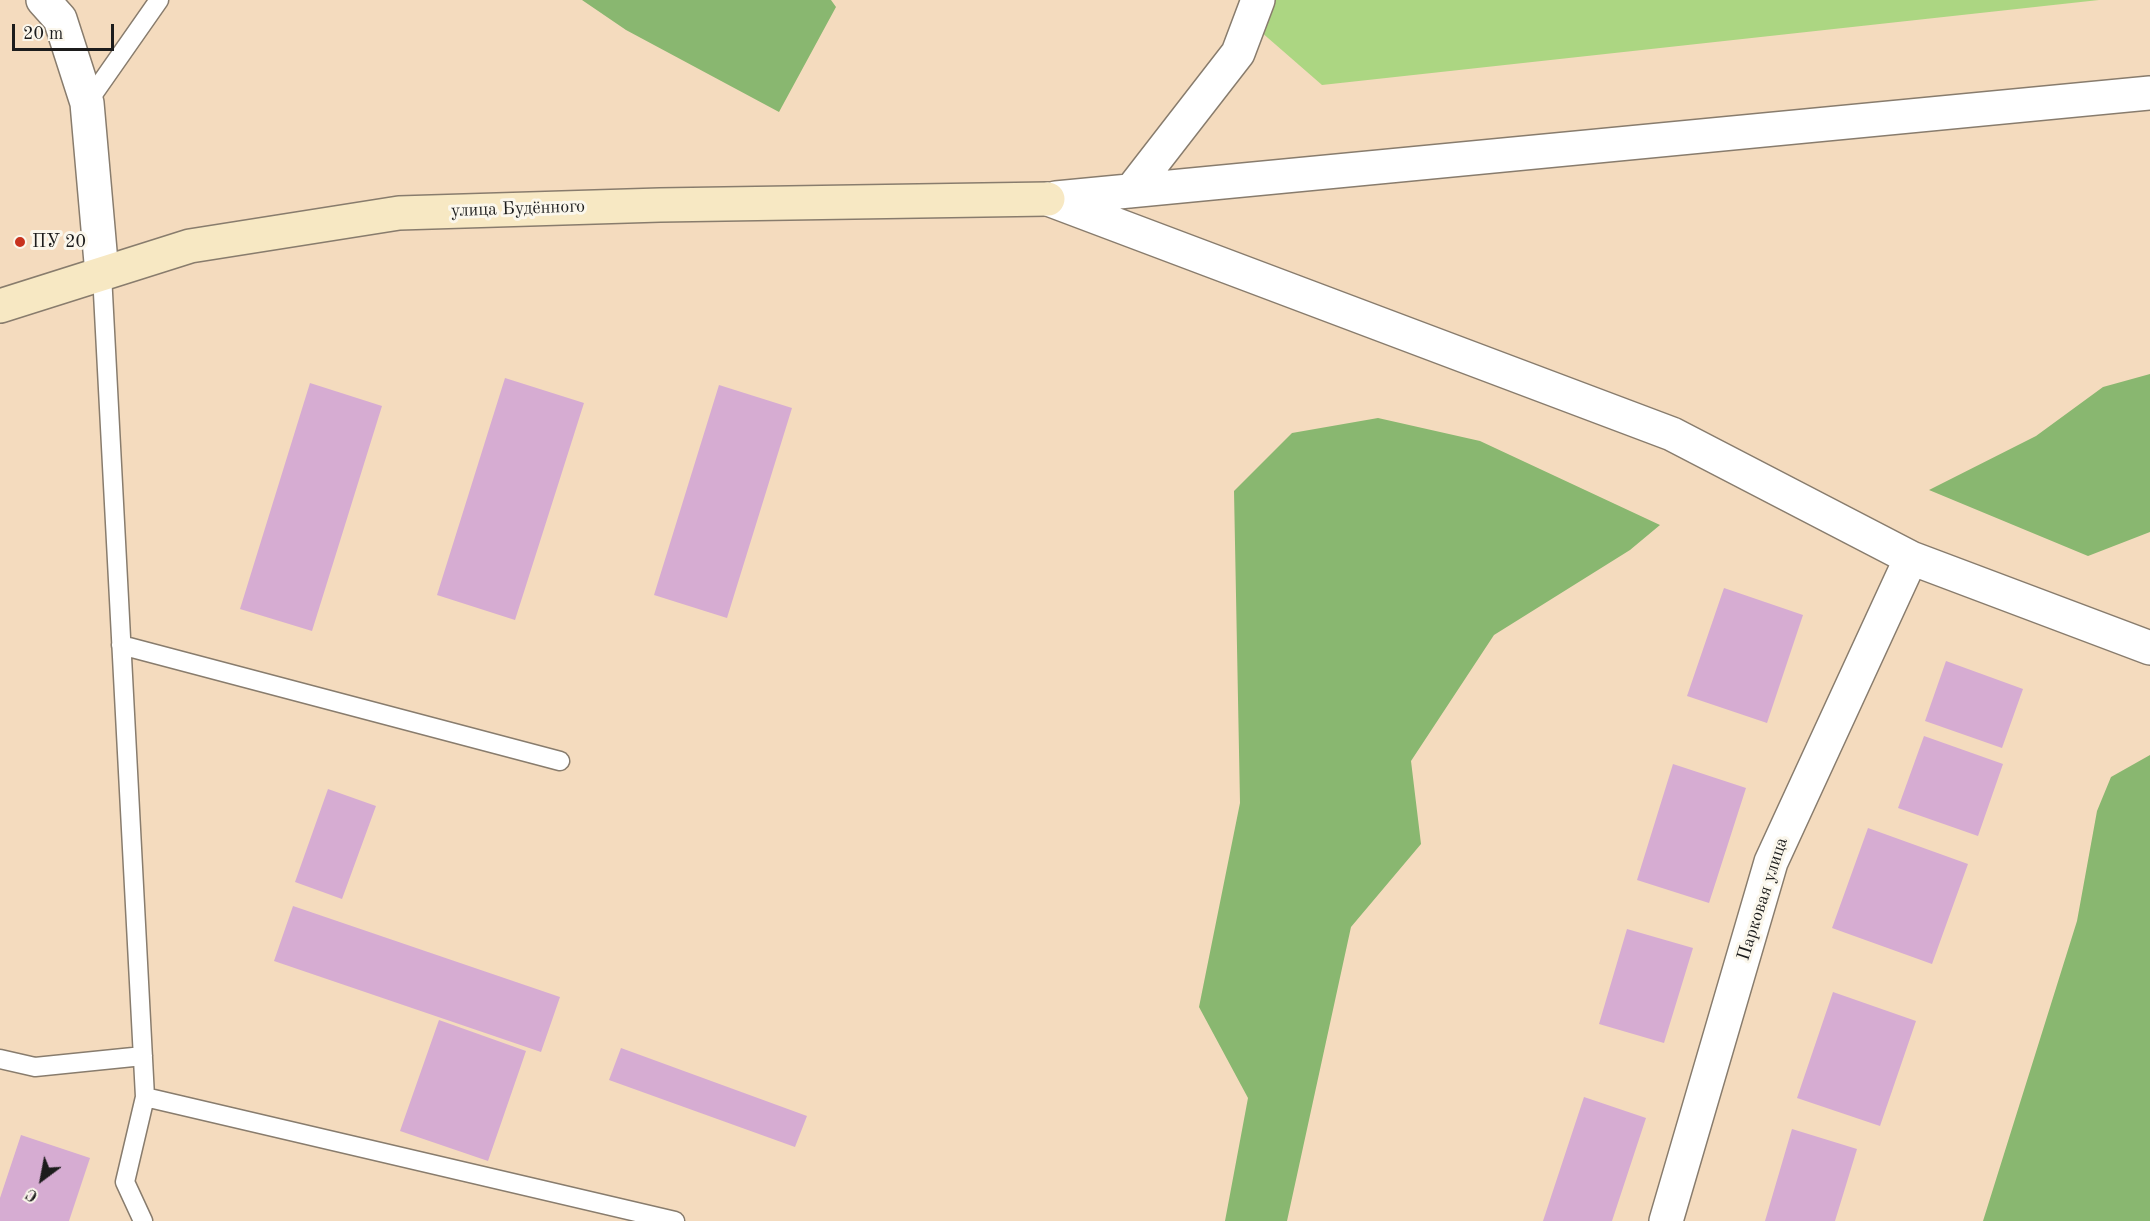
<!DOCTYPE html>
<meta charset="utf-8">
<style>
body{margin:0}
#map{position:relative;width:2150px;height:1221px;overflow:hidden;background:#f4dbbe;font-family:"Old Standard TT",serif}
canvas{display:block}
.north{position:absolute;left:12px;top:1149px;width:60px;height:60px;-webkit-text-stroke:4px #fbf7ec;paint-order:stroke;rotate:212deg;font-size:16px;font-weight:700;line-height:24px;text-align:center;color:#1c1c1c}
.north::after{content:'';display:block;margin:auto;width:21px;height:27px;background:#1c1c1c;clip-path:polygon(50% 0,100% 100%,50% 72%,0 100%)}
.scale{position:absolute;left:12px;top:24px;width:102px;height:27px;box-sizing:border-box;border:3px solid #1c1c1c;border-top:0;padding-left:8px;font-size:18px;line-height:21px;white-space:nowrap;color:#1c1c1c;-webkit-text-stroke:4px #fbf7ec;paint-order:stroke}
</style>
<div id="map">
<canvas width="2150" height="1221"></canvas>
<div class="north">С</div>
<div class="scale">20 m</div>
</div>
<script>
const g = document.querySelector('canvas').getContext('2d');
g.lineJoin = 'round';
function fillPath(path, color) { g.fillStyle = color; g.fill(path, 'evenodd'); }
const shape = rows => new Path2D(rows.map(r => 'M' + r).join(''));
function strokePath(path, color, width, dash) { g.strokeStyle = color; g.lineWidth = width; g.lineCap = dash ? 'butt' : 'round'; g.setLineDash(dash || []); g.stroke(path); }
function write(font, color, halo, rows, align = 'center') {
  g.font = font + ' "Old Standard TT",serif'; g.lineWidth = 6; g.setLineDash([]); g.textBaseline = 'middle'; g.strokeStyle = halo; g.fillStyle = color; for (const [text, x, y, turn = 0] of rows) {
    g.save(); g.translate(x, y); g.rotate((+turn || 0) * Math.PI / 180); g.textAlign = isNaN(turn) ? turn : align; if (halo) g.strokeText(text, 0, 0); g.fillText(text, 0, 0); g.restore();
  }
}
fillPath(shape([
 [1239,0,2099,0,1322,85,1237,11]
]), '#acd682');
fillPath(shape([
 [582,0,831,0,836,7,779,112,626,30],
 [2150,374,2150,532,2088,556,1929,490,2036,436,2103,387],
 [1378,418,1480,441,1660,525,1630,550,1494,635,1411,761,1421,844,1351,927,1287,1221,1225,1221,1248,1098,1199,1007,1240,803,1234,491,1292,433],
 [2150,755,2150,1221,1983,1221,2077,921,2097,811,2111,777]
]), '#89b770');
fillPath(shape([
 [505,378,584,403,515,620,437,595],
 [310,383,382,406,312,631,240,609],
 [719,385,792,408,727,618,654,595],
 [1724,588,1803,615,1767,723,1687,696],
 [1946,661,2023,689,2002,748,1925,721],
 [1924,736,2003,764,1978,836,1898,808],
 [1673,764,1746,788,1709,903,1637,880],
 [328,789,376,806,342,899,295,882],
 [1868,828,1968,864,1932,964,1832,928],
 [293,906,560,997,541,1052,274,961],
 [1627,929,1693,948,1664,1043,1599,1024],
 [1833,992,1916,1021,1880,1126,1797,1098],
 [439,1020,526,1051,488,1161,400,1131],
 [621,1048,807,1116,795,1147,609,1080],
 [1584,1097,1646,1118,1612,1221,1543,1221],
 [1792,1129,1857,1149,1835,1221,1765,1221],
 [21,1135,90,1158,69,1221,0,1221,0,1198]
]), '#d6acd2');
const lane = shape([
 [87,103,159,0],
 [102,274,145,1097,675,1221],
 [121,645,560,761],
 [0,1059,35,1067,143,1056],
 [143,1221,125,1182,145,1097]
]);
const street = shape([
 [43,0,60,19,87,103,102,274],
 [1131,191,1238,53,1258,0],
 [1056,198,2150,93],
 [1048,199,1672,434,1911,558,2150,648],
 [1666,1221,1771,862,1911,558]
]);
const secondary = shape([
 [0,306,190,246,399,213,660,205,1048,199]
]);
strokePath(lane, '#887c6d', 21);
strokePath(street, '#887c6d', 36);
strokePath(secondary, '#887c6d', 36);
strokePath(lane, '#fff', 18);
strokePath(street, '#fff', 33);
strokePath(secondary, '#f7e8c3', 33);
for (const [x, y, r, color] of [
 [20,242,6,"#c8321e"]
]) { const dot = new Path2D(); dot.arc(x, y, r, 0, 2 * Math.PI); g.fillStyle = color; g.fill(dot); strokePath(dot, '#fbf7ec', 2); }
write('18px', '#1c1c1c', '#fbf7ec', [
 ["улица Будённого",518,209,-2],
 ["Парковая улица",1763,899,-72]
]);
write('18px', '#1c1c1c', '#fbf7ec', [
 ["ПУ 20",32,242]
], 'left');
</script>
